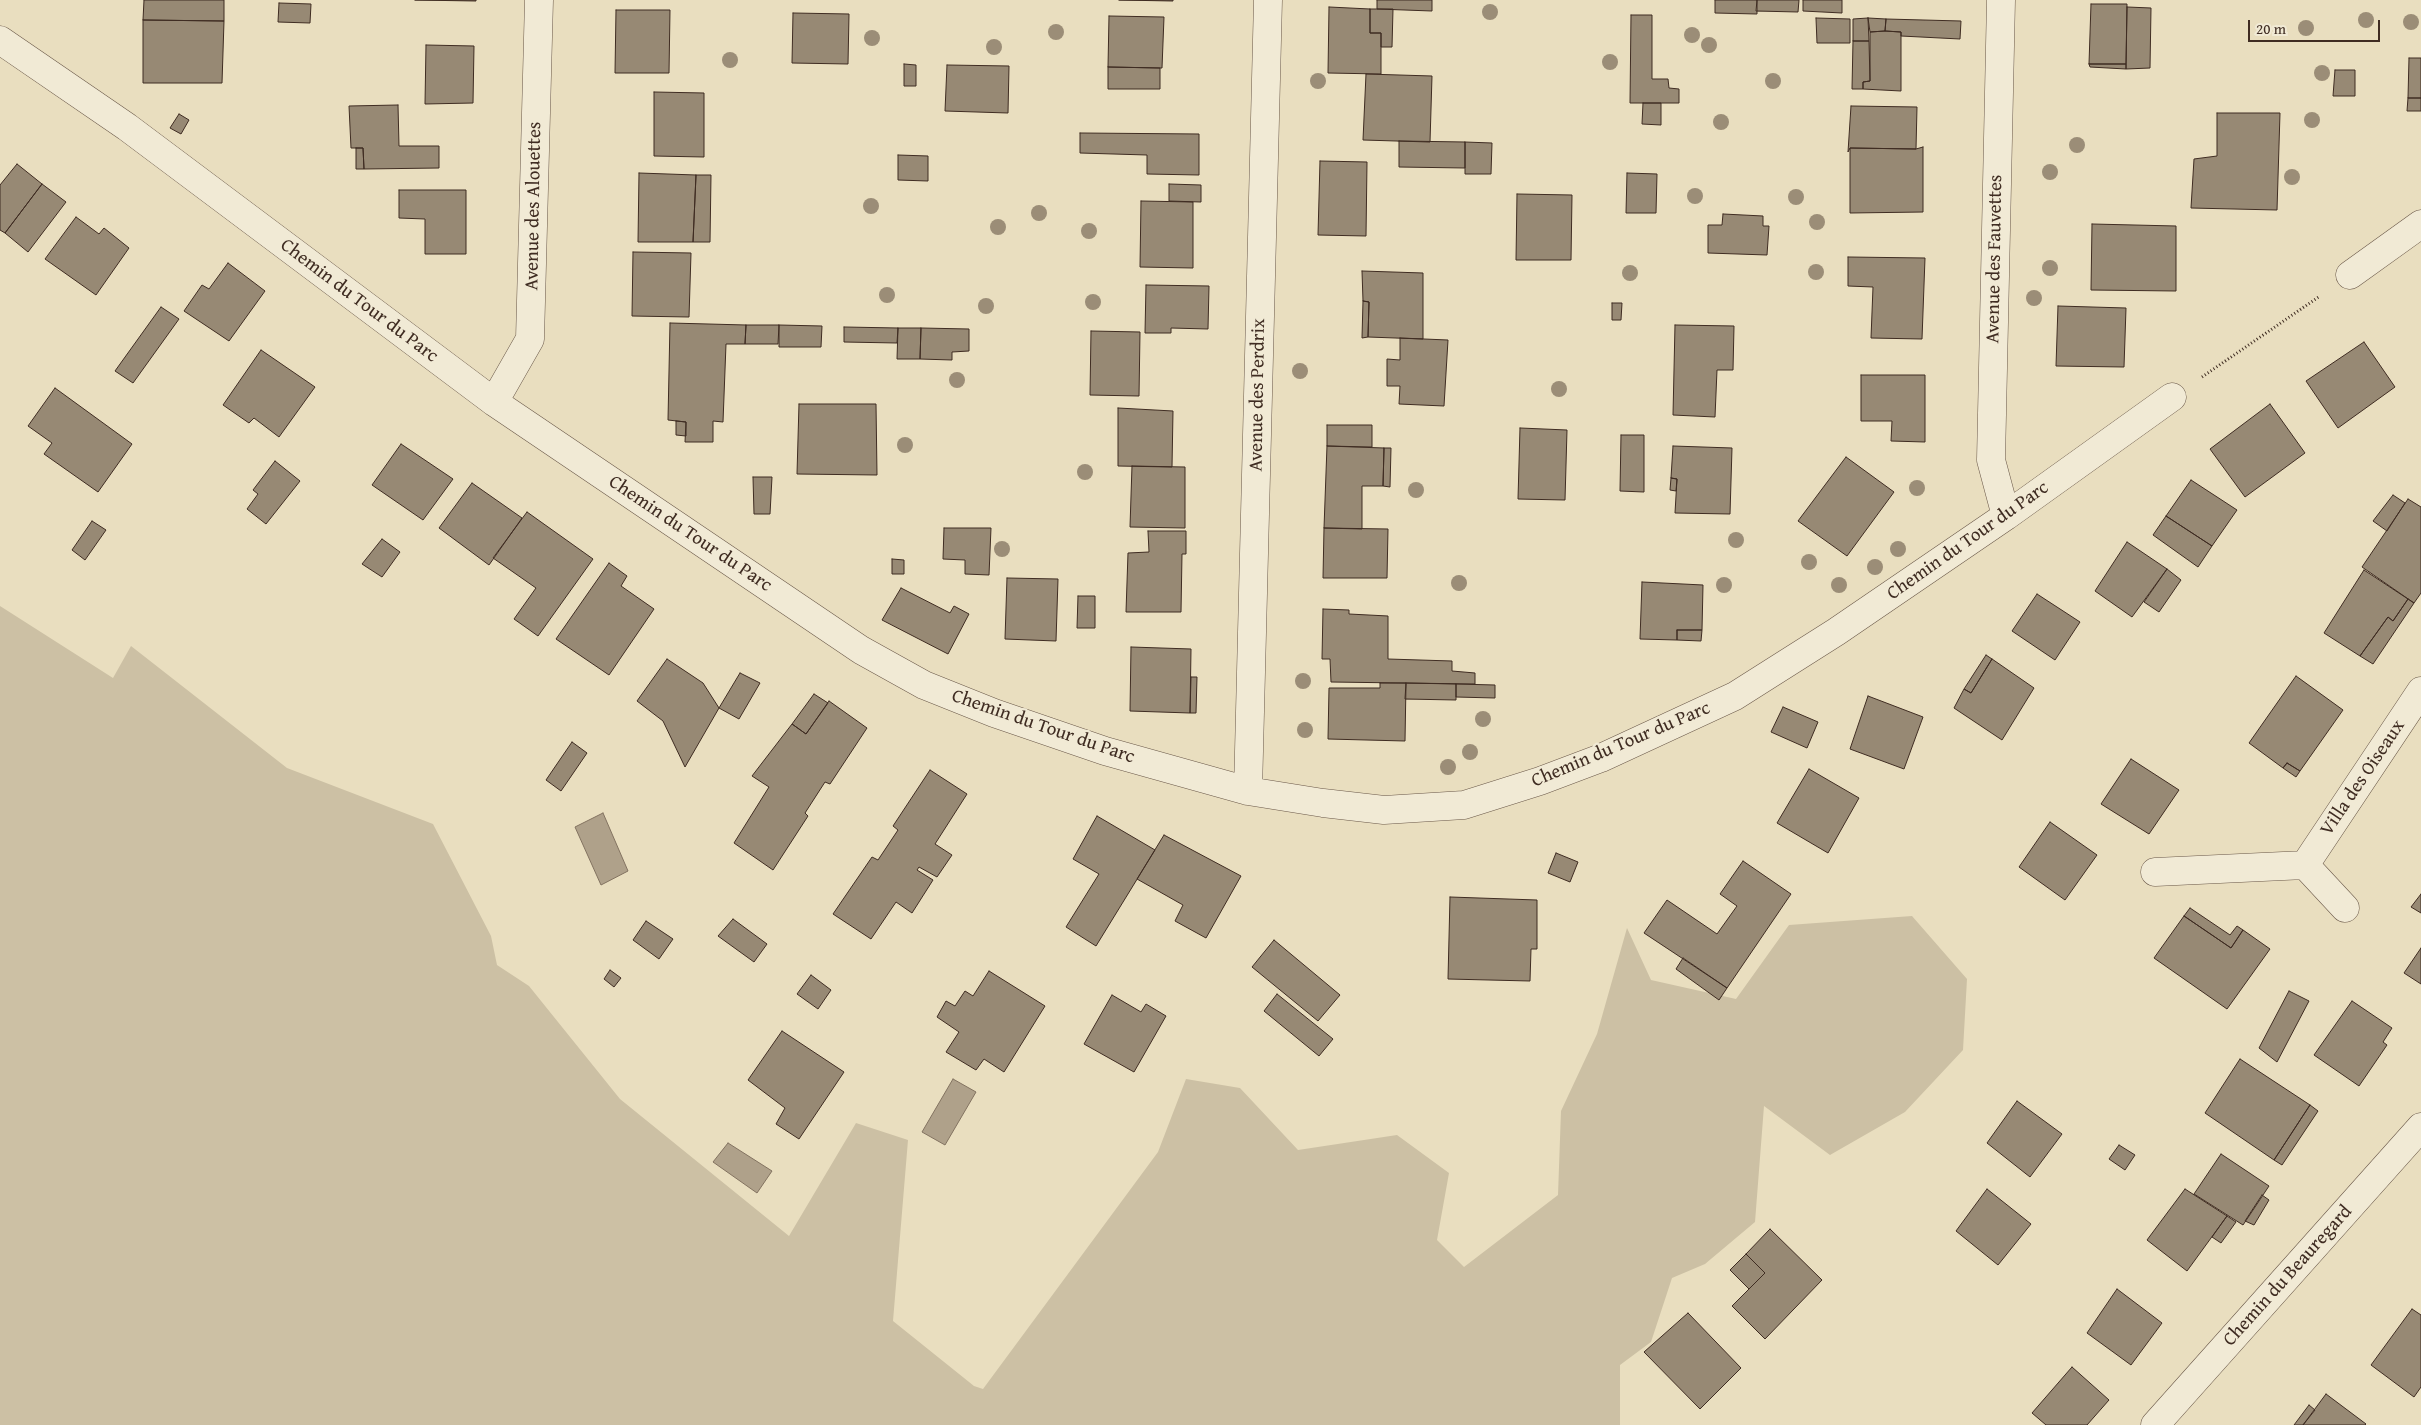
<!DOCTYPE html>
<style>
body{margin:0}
#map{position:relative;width:2421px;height:1425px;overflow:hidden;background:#e9debf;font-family:"Gentium Book Plus",serif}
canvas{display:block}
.scale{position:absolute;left:2248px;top:20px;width:132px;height:22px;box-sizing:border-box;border:2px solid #3f2c22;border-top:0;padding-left:6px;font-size:15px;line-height:18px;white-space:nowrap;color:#3f2c22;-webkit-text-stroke:4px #f1ead5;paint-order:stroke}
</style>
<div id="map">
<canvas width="2421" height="1425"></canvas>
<div class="scale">20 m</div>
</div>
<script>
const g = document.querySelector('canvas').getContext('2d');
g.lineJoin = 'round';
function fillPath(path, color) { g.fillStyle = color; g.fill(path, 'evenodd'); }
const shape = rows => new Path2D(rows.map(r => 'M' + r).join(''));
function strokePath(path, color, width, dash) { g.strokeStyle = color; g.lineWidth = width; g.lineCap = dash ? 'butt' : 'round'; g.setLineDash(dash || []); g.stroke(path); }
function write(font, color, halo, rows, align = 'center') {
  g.font = font + ' "Gentium Book Plus",serif'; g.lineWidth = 4.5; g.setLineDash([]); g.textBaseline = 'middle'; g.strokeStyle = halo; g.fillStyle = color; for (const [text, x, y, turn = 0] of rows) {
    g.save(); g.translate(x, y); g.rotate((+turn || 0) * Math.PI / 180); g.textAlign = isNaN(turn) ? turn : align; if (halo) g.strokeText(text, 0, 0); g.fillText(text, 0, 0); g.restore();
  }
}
fillPath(shape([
 [0,606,113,678,131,646,287,768,433,824,491,936,497,965,529,986,620,1099,789,1236,856,1123,908,1140,893,1321,974,1386,983,1389,1158,1152,1186,1079,1240,1088,1298,1150,1397,1135,1449,1173,1437,1240,1464,1267,1558,1195,1561,1111,1597,1034,1627,928,1651,980,1736,999,1789,925,1912,916,1967,979,1963,1050,1905,1112,1830,1155,1764,1106,1755,1222,1705,1264,1672,1278,1651,1342,1620,1365,1620,1425,0,1425]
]), '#ccc0a4');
const water = shape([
 [603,813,628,871,601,885,575,827,603,813],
 [953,1079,976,1092,945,1145,922,1132,953,1079],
 [728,1143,772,1171,757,1193,713,1162,728,1143]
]);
fillPath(water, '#afa18a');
strokePath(water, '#827260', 1);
const building = shape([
 [144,0,224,0,224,21,143,20,144,0],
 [415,0,476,0,476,1,415,0],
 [1119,0,1173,0,1173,1,1119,0],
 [1377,0,1432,0,1432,11,1377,9,1377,0],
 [1715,0,1757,0,1757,14,1715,13,1715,0],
 [1757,0,1799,0,1798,12,1756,11,1757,0],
 [1803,0,1842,0,1842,13,1803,11,1803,0],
 [279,3,311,4,310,23,278,22,279,3],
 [2091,4,2127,4,2126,64,2089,64,2091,4],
 [1329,7,1370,9,1370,33,1381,33,1381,74,1328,73,1329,7],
 [2127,7,2151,8,2150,68,2126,69,2127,7],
 [1370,9,1393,9,1392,47,1381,47,1381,33,1370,33,1370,9],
 [616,10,670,10,669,73,615,73,616,10],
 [793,13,849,14,848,64,792,63,793,13],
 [1631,15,1652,15,1652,79,1668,79,1669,88,1679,89,1679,103,1630,103,1631,15],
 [1109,16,1164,17,1162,68,1108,67,1109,16],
 [1816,18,1850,19,1850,43,1817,43,1816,18],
 [1868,18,1886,19,1885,31,1870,32,1868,18],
 [1868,18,1869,41,1853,41,1853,19,1868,18],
 [1886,19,1961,21,1960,39,1901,36,1901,32,1885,31,1886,19],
 [143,20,224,21,222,83,143,83,143,20],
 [1885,31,1901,32,1901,91,1863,89,1863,82,1870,81,1870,32,1885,31],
 [1853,41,1869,41,1870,81,1863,82,1863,89,1852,89,1853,41],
 [426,45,474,46,473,103,425,104,426,45],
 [2409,58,2421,58,2421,98,2408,98,2409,58],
 [904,64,916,65,916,86,904,86,904,64],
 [2089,64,2126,64,2126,69,2090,67,2089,64],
 [947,65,1009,66,1008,113,945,111,947,65],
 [1108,67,1160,68,1160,89,1108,89,1108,67],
 [2335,70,2355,70,2355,96,2333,96,2335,70],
 [1366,74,1432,76,1430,142,1363,140,1366,74],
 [654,92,704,93,704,157,654,156,654,92],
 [2408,98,2421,98,2421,111,2407,111,2408,98],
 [1643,103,1661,103,1661,125,1642,124,1643,103],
 [398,105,399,146,439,146,439,168,364,169,363,148,351,148,349,106,398,105],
 [1851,106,1917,107,1916,149,1850,148,1848,152,1851,106],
 [2217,113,2280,113,2277,210,2191,208,2194,159,2217,156,2217,113],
 [179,114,189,120,181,134,170,128,179,114],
 [1080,133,1199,134,1199,175,1147,174,1147,155,1080,153,1080,133],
 [1399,141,1465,142,1465,168,1399,167,1399,141],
 [1465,142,1492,143,1491,174,1465,174,1465,142],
 [1923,147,1923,212,1850,213,1850,148,1916,149,1923,147],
 [356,148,363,148,364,169,356,169,356,148],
 [898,155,928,156,928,181,898,180,898,155],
 [1320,161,1367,162,1366,236,1318,235,1320,161],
 [17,164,42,184,5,233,0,230,0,185,17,164],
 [639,173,696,175,693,242,638,242,639,173],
 [1627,173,1657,174,1656,213,1626,213,1627,173],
 [696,175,711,175,710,242,693,242,696,175],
 [42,184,66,202,28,252,5,233,42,184],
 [1169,184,1201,185,1201,202,1169,201,1169,184],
 [399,190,466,190,466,254,425,254,425,219,399,218,399,190],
 [1517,194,1572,195,1571,260,1516,260,1517,194],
 [1141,201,1193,202,1193,268,1140,267,1141,201],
 [1723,214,1763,216,1763,226,1769,226,1767,255,1708,253,1708,225,1722,225,1723,214],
 [76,217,99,234,104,228,129,248,96,295,45,259,76,217],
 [2092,224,2176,226,2176,291,2091,290,2092,224],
 [633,252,691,253,689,317,632,316,633,252],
 [1848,257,1925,258,1922,339,1871,338,1873,287,1848,286,1848,257],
 [228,263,265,291,229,341,184,311,202,285,209,289,228,263],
 [1362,271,1423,273,1423,339,1368,337,1369,302,1363,301,1362,271],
 [1146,285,1209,286,1208,329,1171,328,1171,333,1145,333,1146,285],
 [1363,301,1369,302,1368,337,1362,338,1363,301],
 [1612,303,1622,303,1621,320,1612,320,1612,303],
 [2058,306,2126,308,2124,367,2056,366,2058,306],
 [161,307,179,319,133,383,115,371,161,307],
 [670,323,746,325,745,344,726,344,723,422,713,421,713,442,685,442,686,422,668,420,670,323],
 [746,325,779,325,778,344,745,344,746,325],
 [779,325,822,326,821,347,779,347,779,325],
 [1675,325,1734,326,1733,370,1717,370,1715,417,1673,415,1675,325],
 [844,327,898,328,897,343,844,342,844,327],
 [898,328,921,328,920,359,897,359,898,328],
 [921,328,969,329,969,351,952,352,952,360,920,359,921,328],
 [1091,331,1140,332,1139,396,1090,395,1091,331],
 [1400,338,1448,340,1444,406,1399,404,1400,386,1387,386,1387,359,1400,360,1400,338],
 [2364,342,2395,387,2338,428,2306,381,2364,342],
 [261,350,315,387,279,437,254,418,249,423,223,405,261,350],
 [1861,375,1925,375,1925,442,1891,441,1892,421,1861,421,1861,375],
 [55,388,132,444,98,492,44,454,52,443,28,426,55,388],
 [799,404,876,404,877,475,797,474,799,404],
 [2270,404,2305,453,2245,497,2210,449,2270,404],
 [1118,408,1173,411,1172,467,1118,466,1118,408],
 [676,421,686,422,686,436,676,435,676,421],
 [1327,425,1372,425,1372,447,1327,446,1327,425],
 [1520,428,1567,430,1565,500,1518,499,1520,428],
 [1621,435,1644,435,1644,492,1620,491,1621,435],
 [401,444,453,479,423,520,372,485,401,444],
 [1327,446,1384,448,1383,486,1362,486,1362,529,1324,528,1327,446],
 [1673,446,1732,448,1730,514,1675,513,1677,479,1671,478,1673,446],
 [1384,448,1391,448,1390,487,1383,486,1384,448],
 [1846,457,1894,492,1847,556,1798,521,1846,457],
 [275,461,300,481,266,524,247,509,258,494,253,490,275,461],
 [1132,466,1185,467,1185,528,1130,527,1132,466],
 [753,477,772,477,770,514,754,514,753,477],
 [1671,478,1677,479,1676,491,1670,490,1671,478],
 [2191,480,2237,510,2212,546,2166,516,2191,480],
 [472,483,522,518,489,565,439,528,472,483],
 [2393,495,2405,503,2387,531,2373,521,2393,495],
 [2408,499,2421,507,2421,593,2414,603,2362,567,2408,499],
 [527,512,593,559,538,636,514,619,536,588,493,558,527,512],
 [2166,516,2212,546,2198,567,2153,535,2166,516],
 [92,521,106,530,85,560,72,550,92,521],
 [944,528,991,528,989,575,965,574,965,560,943,559,944,528],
 [1324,528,1388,529,1387,578,1323,578,1324,528],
 [1148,531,1186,531,1186,554,1182,554,1181,612,1126,612,1128,553,1149,552,1148,531],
 [382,539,400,552,382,577,362,564,382,539],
 [2127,542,2167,569,2132,617,2095,591,2127,542],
 [892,559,904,560,904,574,892,574,892,559],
 [609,563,627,576,621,586,654,609,609,675,556,639,609,563],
 [2167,569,2181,580,2159,612,2144,602,2167,569],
 [2364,570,2408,599,2393,621,2388,617,2360,656,2324,633,2364,570],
 [1007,578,1058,579,1056,641,1005,639,1007,578],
 [1642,582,1703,585,1702,630,1677,630,1677,640,1640,639,1642,582],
 [901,588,950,613,954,606,969,614,948,654,882,620,901,588],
 [2037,594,2080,622,2055,660,2012,631,2037,594],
 [1078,596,1095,596,1095,628,1077,628,1078,596],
 [2408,599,2414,603,2373,664,2360,656,2388,617,2393,621,2408,599],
 [1323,609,1349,610,1349,614,1388,616,1388,659,1452,661,1452,671,1475,673,1475,684,1331,682,1330,659,1322,659,1323,609],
 [1677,630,1702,630,1701,641,1677,640,1677,630],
 [1131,647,1191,649,1190,713,1130,711,1131,647],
 [1986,655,1992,659,1971,693,1964,689,1986,655],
 [667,659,703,683,719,708,685,767,663,721,637,701,667,659],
 [1992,659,2034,688,2002,740,1954,708,1964,689,1971,693,1992,659],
 [740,673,760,683,739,719,719,708,740,673],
 [2296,676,2343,710,2300,771,2287,763,2283,768,2249,743,2296,676],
 [1191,677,1197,677,1196,713,1190,713,1191,677],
 [1380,683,1406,683,1405,741,1328,739,1329,688,1380,688,1380,683],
 [1406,683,1456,684,1456,700,1405,699,1406,683],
 [1456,684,1495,685,1495,698,1456,697,1456,684],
 [814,694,828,703,806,734,792,724,814,694],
 [1868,696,1923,717,1904,769,1850,749,1868,696],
 [829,701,867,728,830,784,825,782,805,813,808,816,773,870,734,843,769,787,752,776,792,724,806,734,829,701],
 [1783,707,1818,722,1807,748,1771,732,1783,707],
 [572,742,587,753,561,791,546,780,572,742],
 [2131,759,2179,790,2149,834,2101,804,2131,759],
 [2287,763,2300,771,2296,777,2283,768,2287,763],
 [1809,769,1859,798,1828,853,1777,823,1809,769],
 [930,770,967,794,935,844,952,855,937,877,919,867,917,870,933,880,912,913,896,902,871,939,833,914,872,857,878,860,898,830,893,826,930,770],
 [1097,816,1155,850,1096,946,1066,927,1099,874,1073,859,1097,816],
 [2050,822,2097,855,2065,900,2019,867,2050,822],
 [1164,835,1241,876,1206,938,1175,921,1183,905,1137,879,1164,835],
 [1556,853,1578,862,1570,882,1548,873,1556,853],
 [1743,861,1791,894,1727,988,1644,933,1667,900,1717,934,1737,906,1720,894,1743,861],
 [2421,894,2421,913,2411,907,2421,894],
 [1450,897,1537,900,1537,949,1531,949,1530,981,1448,979,1450,897],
 [2190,908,2230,935,2237,926,2243,930,2231,948,2184,916,2190,908],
 [2184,916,2231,948,2243,930,2270,949,2227,1009,2154,958,2184,916],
 [733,919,767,944,754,962,718,936,733,919],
 [646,921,673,939,659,959,633,940,646,921],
 [1274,940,1340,995,1318,1021,1252,967,1274,940],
 [2421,948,2421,984,2404,973,2421,948],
 [1683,958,1727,988,1719,1000,1676,969,1683,958],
 [610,970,621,978,614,987,604,979,610,970],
 [989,971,1045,1006,1004,1072,984,1059,976,1070,946,1052,959,1032,937,1017,946,1001,955,1006,965,991,973,996,989,971],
 [811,975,831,990,818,1009,797,994,811,975],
 [2289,991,2309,1001,2277,1062,2259,1048,2289,991],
 [1277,994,1333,1039,1319,1056,1264,1011,1277,994],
 [1112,995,1141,1012,1146,1004,1166,1016,1134,1072,1084,1044,1112,995],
 [2352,1001,2392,1028,2383,1042,2387,1045,2359,1086,2314,1055,2352,1001],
 [782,1031,844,1072,799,1139,776,1124,785,1108,748,1080,782,1031],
 [2240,1059,2310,1105,2274,1160,2205,1113,2240,1059],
 [2017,1101,2062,1134,2030,1177,1987,1143,2017,1101],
 [2310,1105,2318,1111,2282,1165,2274,1160,2310,1105],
 [2119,1145,2135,1155,2125,1170,2109,1159,2119,1145],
 [2221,1154,2269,1186,2243,1225,2194,1194,2221,1154],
 [1987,1189,2031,1224,1998,1265,1956,1231,1987,1189],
 [2185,1189,2227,1216,2187,1271,2147,1240,2185,1189],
 [2262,1195,2269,1200,2254,1225,2245,1221,2262,1195],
 [2227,1216,2236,1222,2221,1243,2212,1237,2227,1216],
 [1770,1229,1822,1280,1765,1339,1732,1306,1765,1273,1746,1254,1770,1229],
 [1746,1254,1765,1273,1749,1289,1730,1270,1746,1254],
 [2117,1289,2162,1323,2131,1365,2087,1333,2117,1289],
 [2412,1309,2421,1315,2421,1387,2414,1397,2371,1365,2412,1309],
 [1688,1313,1741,1368,1700,1409,1644,1352,1688,1313],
 [2072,1367,2109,1400,2087,1425,2046,1425,2032,1413,2072,1367],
 [2326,1394,2366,1424,2365,1425,2303,1425,2326,1394],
 [2309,1405,2315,1410,2303,1425,2294,1425,2309,1405]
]);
fillPath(building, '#978974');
strokePath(building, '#3f2c22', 1);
const street = shape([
 [2001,0,1991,460,2006,516],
 [0,40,127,127,494,402,861,650,924,685,994,713,1105,751,1248,791,1323,803,1384,810,1464,805,1540,781,1601,758,1735,696,1836,632,2006,516,2172,397],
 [2350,275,2421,224],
 [494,402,530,339,539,0],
 [1248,791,1268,0],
 [2305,865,2421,691],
 [2155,872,2305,865,2345,908],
 [2155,1425,2421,1127]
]);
strokePath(street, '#6a5849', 29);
strokePath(shape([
 [2202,377,2320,296]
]), '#3f2c22', 3, [1, 2.5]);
strokePath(street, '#f1ead5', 28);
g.fillStyle = '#9b8d77';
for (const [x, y] of [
 [1490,12],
 [2366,20],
 [2411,22],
 [2306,28],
 [1056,32],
 [1692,35],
 [872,38],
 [1709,45],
 [994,47],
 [730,60],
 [1610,62],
 [2322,73],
 [1318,81],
 [1773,81],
 [2312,120],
 [1721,122],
 [2077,145],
 [2050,172],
 [2292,177],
 [1695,196],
 [1796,197],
 [871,206],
 [1039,213],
 [1817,222],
 [998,227],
 [1089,231],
 [2050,268],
 [1816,272],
 [1630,273],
 [887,295],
 [2034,298],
 [1093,302],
 [986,306],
 [1300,371],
 [957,380],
 [1559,389],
 [905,445],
 [1085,472],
 [1917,488],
 [1416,490],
 [1736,540],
 [1002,549],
 [1898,549],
 [1809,562],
 [1875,567],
 [1459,583],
 [1724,585],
 [1839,585],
 [1303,681],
 [1483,719],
 [1305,730],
 [1470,752],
 [1448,767]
]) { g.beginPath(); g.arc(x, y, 8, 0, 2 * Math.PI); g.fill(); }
write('19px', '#3f2c22', '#f1ead5', [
 ["Avenue des Alouettes",534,206,-89],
 ["Avenue des Fauvettes",1995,259,-89],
 ["Chemin du Tour du Parc",359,301,37],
 ["Avenue des Perdrix",1258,395,-89],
 ["Chemin du Tour du Parc",690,534,34],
 ["Chemin du Tour du Parc",1968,541,-35],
 ["Chemin du Tour du Parc",1043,727,19],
 ["Chemin du Tour du Parc",1621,745,-23],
 ["Villa des Oiseaux",2363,778,-56],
 ["Chemin du Beauregard",2288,1276,-48]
]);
</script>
